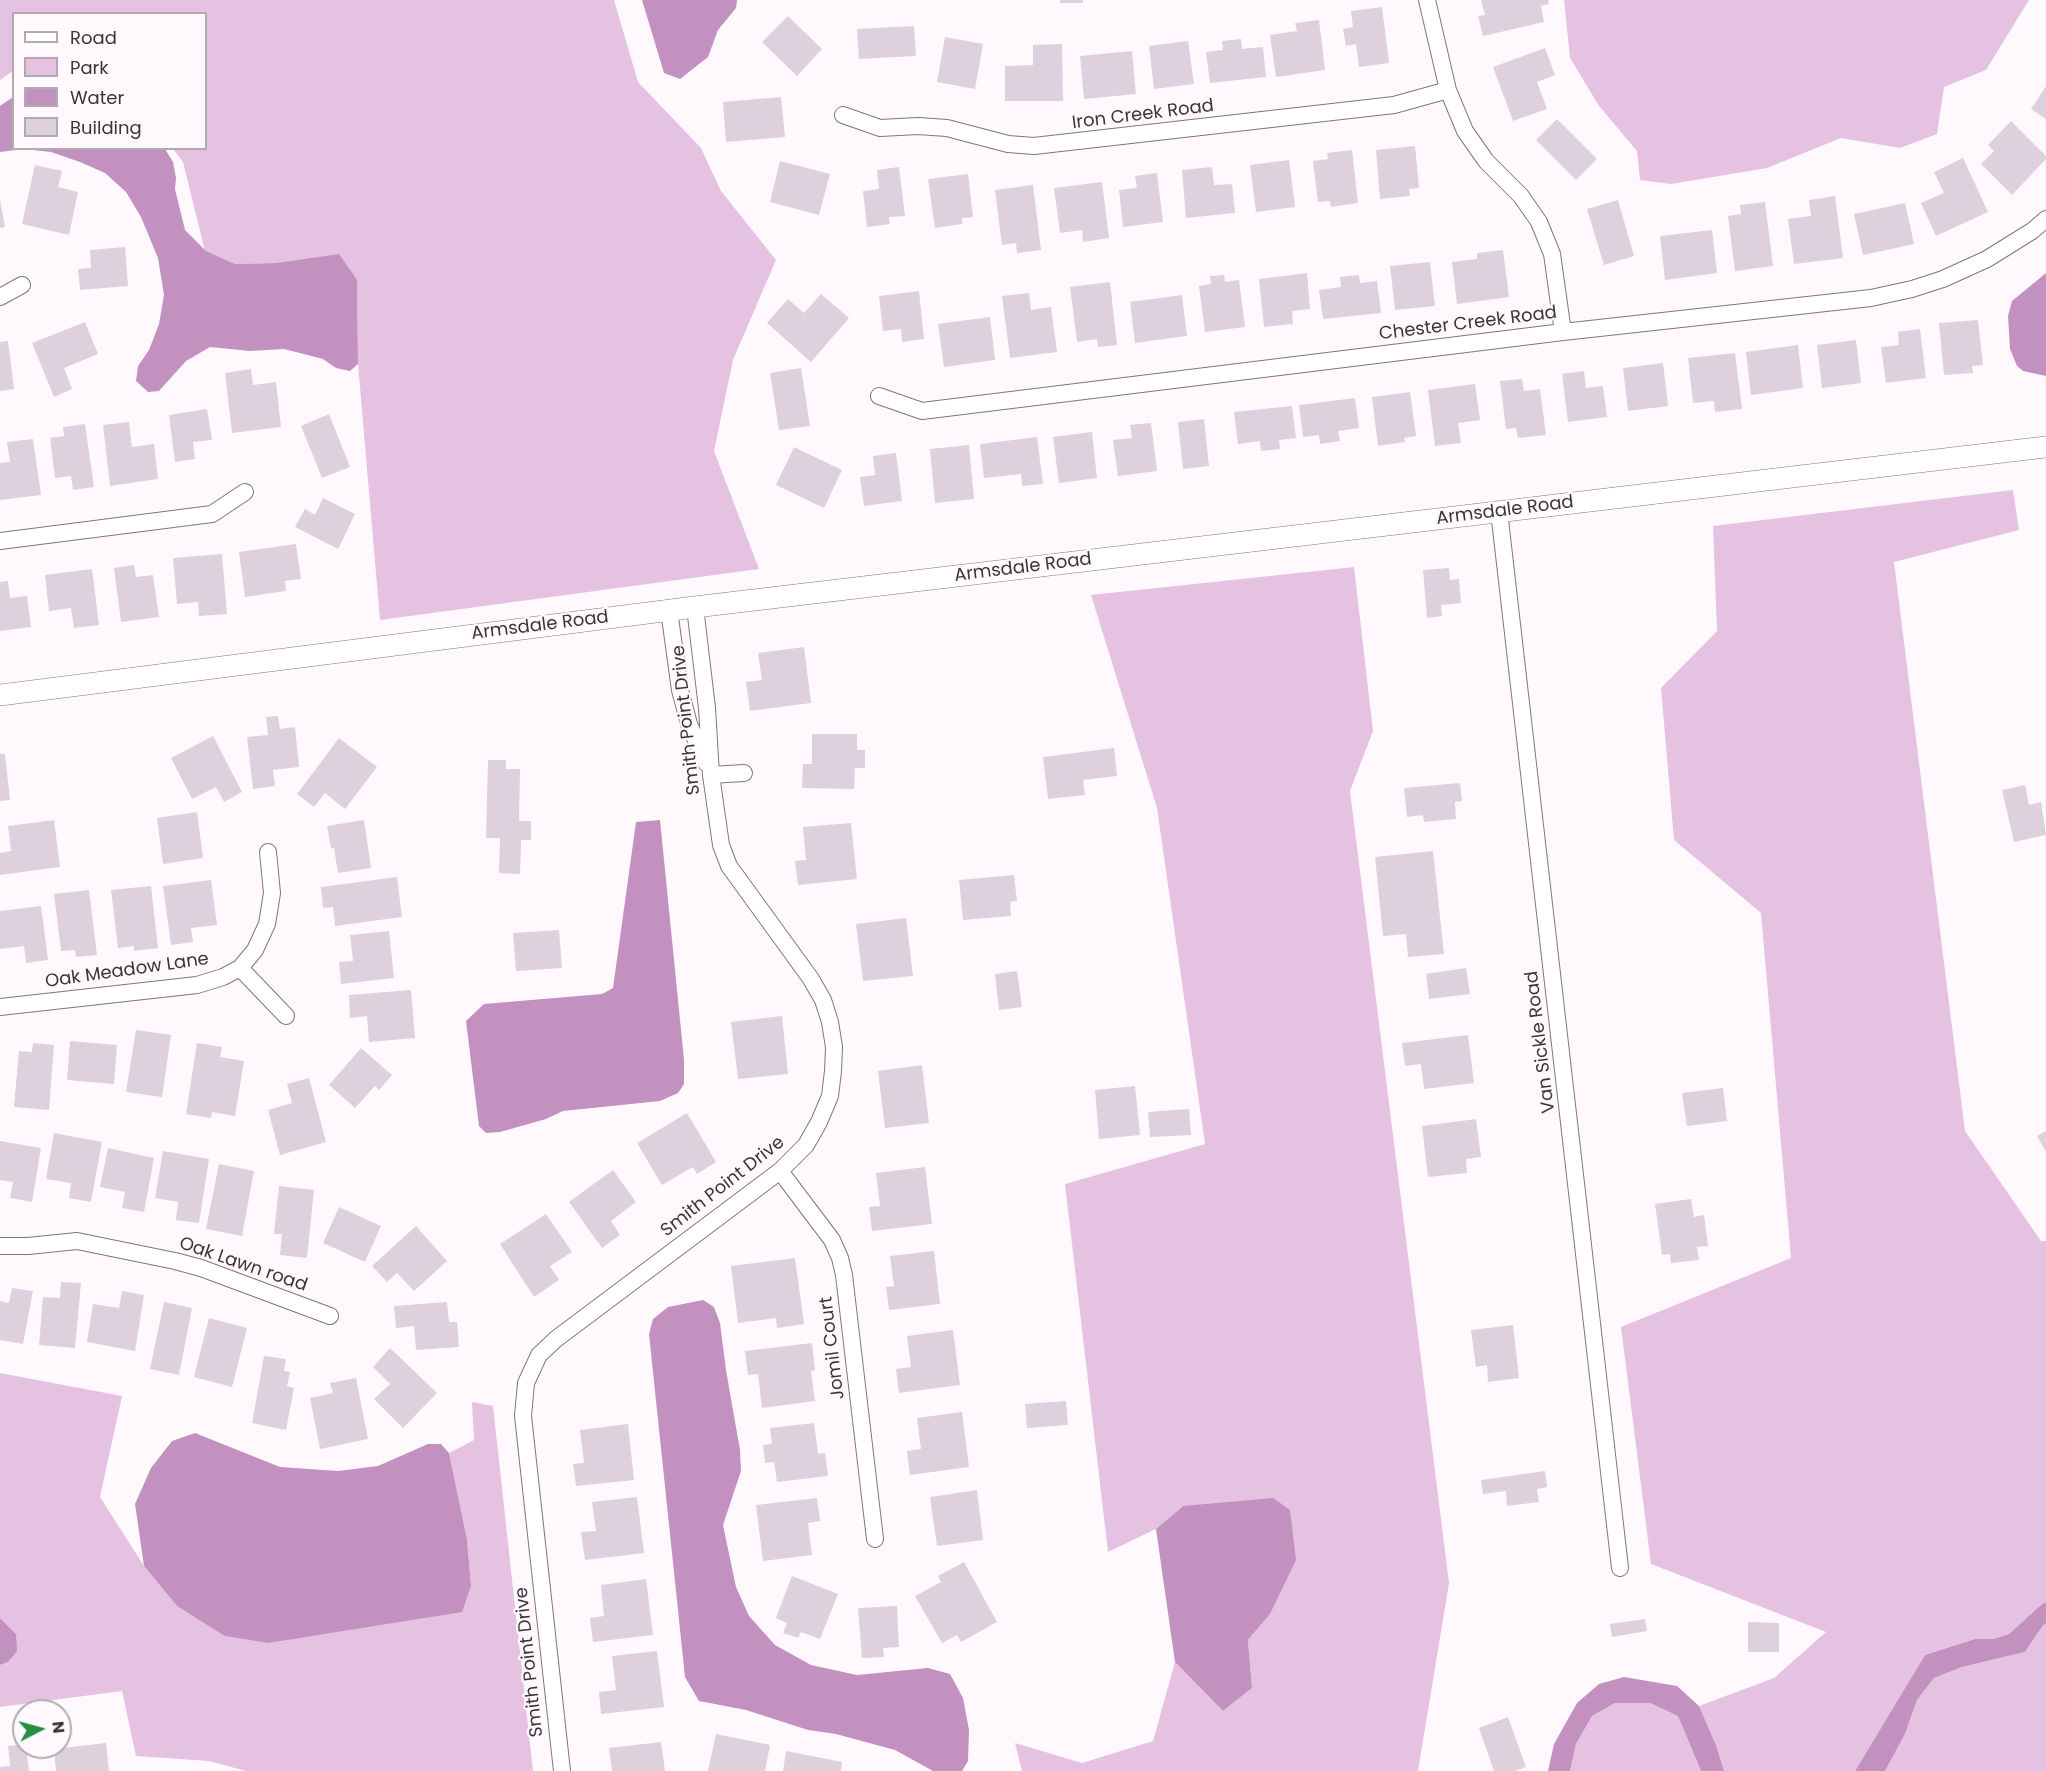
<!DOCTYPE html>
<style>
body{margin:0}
#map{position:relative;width:2046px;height:1771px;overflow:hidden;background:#fff9fe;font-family:Poppins,sans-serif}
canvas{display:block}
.legend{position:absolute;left:12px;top:12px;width:195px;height:138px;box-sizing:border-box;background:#fff9fe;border:2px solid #b1abb0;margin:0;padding:8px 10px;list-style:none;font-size:18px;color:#3b353a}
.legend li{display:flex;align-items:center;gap:12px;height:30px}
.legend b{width:30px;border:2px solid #b1abb0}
.north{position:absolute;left:12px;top:1699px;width:60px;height:60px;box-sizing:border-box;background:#fff9fe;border:2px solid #b1abb0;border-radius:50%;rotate:84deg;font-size:16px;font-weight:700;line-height:24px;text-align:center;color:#3b353a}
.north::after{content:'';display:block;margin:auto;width:21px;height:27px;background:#288e43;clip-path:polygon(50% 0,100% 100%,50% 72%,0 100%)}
</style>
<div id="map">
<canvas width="2046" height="1771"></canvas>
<ul class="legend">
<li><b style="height:8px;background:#fff"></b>Road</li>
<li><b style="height:16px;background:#e5c2e2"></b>Park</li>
<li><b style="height:16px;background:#c291bf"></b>Water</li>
<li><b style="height:16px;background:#ded0dd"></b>Building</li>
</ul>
<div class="north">N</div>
</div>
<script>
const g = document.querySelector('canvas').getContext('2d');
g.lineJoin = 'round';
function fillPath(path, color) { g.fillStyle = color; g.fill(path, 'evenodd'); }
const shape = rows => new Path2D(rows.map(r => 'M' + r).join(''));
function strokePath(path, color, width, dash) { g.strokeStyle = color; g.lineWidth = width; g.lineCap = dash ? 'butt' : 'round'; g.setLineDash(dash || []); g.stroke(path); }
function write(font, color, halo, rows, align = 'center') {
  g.font = font + ' Poppins,sans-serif'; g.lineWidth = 4.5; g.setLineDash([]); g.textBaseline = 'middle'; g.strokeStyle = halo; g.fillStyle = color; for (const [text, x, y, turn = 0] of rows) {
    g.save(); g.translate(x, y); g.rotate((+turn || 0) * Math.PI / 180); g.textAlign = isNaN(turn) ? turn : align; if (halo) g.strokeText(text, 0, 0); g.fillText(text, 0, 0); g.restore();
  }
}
fillPath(shape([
 [0,0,614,0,638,82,701,148,721,191,776,260,733,360,714,451,759,569,380,620,358,364,357,280,277,263,235,264,205,251,183,162,173,149,206,148,206,14,14,14,13,71,0,80],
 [1564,0,2029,0,1986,70,1944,87,1937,134,1900,148,1841,138,1767,168,1671,184,1640,180,1637,151,1599,106,1570,58],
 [2013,490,2019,530,1894,562,1965,1131,2041,1241,2046,1241,2046,1602,2042,1604,2009,1634,1993,1639,1975,1639,1925,1655,1855,1771,1724,1771,1716,1745,1699,1706,1774,1678,1826,1632,1651,1564,1621,1327,1791,1258,1761,913,1674,840,1661,688,1717,631,1713,526],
 [1354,567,1373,731,1350,791,1449,1583,1418,1771,1022,1771,1015,1743,1082,1763,1153,1741,1175,1662,1223,1711,1252,1688,1248,1640,1270,1614,1183,1506,1156,1529,1108,1552,1065,1184,1205,1144,1157,808,1091,595],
 [0,1373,122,1396,100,1497,144,1566,177,1606,471,1586,467,1539,449,1453,474,1440,472,1402,493,1406,533,1771,246,1771,209,1761,136,1756,122,1691,0,1707,0,1665,8,1662,16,1634,0,1618],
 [2046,1623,2046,1771,1885,1771,1905,1734,1917,1700,1934,1678,1962,1667,2025,1652,2043,1624],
 [1615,1703,1650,1703,1678,1716,1701,1771,1570,1771,1576,1744,1592,1716]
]), '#e5c2e2');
fillPath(shape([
 [642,0,737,0,736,8,718,30,708,57,680,79,664,73],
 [13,97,14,148,165,149,173,162,176,178,175,189,185,230,206,251,235,264,277,263,339,254,357,280,358,364,350,371,336,368,323,359,284,349,250,351,210,347,186,361,159,391,148,392,136,381,138,366,149,350,159,324,164,295,158,258,141,217,126,192,105,173,80,162,51,152,24,149,0,152,0,106],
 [2046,273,2046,376,2023,371,2017,366,2010,349,2008,316,2012,301],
 [660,820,684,1060,684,1084,678,1093,660,1101,563,1111,546,1119,500,1132,486,1133,479,1126,466,1021,484,1004,602,994,613,988,636,822],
 [703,1300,714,1307,720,1323,726,1370,740,1450,741,1471,723,1525,736,1587,749,1616,775,1645,811,1665,857,1675,928,1668,950,1674,963,1698,969,1730,968,1761,962,1771,933,1771,895,1750,836,1734,808,1730,746,1710,699,1701,685,1677,649,1334,653,1319,668,1307],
 [195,1433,280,1467,338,1471,378,1466,428,1444,441,1444,449,1453,467,1539,471,1586,462,1612,268,1643,225,1636,177,1606,144,1566,135,1504,151,1468,172,1441],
 [1273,1498,1290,1510,1296,1560,1270,1614,1248,1640,1252,1688,1223,1711,1175,1662,1156,1529,1183,1506],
 [2046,1602,2046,1623,2043,1625,2025,1652,1962,1667,1934,1678,1917,1700,1905,1734,1885,1771,1855,1771,1925,1655,1975,1639,1993,1639,2009,1634,2042,1604],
 [0,1618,16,1634,17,1651,8,1662,0,1665],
 [1624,1677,1677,1686,1699,1706,1716,1745,1724,1771,1701,1771,1678,1716,1650,1703,1615,1703,1592,1716,1576,1744,1570,1771,1548,1771,1554,1744,1577,1703,1599,1684]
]), '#c291bf');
fillPath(shape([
 [1060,0,1083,0,1083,3,1060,3],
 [1481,0,1548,0,1549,4,1541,6,1544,22,1483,36,1478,16,1485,15],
 [1382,7,1389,63,1359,67,1356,44,1346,46,1343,29,1353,27,1351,11],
 [788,16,822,49,797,76,762,42],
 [1319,20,1325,70,1276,77,1270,35,1297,31,1295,23],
 [914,26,916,56,859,59,857,29],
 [945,37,983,44,975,89,937,82],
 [1241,39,1242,49,1263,47,1266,77,1210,83,1206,52,1223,50,1222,41],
 [1188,41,1194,84,1154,89,1149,46],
 [1062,44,1063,101,1005,101,1005,66,1033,65,1033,45],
 [1545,48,1555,75,1537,82,1547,109,1513,121,1493,67],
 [1132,51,1136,94,1084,99,1080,56],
 [2046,86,2046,119,2031,109],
 [781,97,785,137,726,142,723,102],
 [1557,119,1597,159,1576,180,1536,140],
 [2011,121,2046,156,2046,159,2012,195,1981,164,1994,151,1988,145],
 [1415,146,1419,188,1409,189,1410,196,1380,199,1376,150],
 [1352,150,1358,203,1331,207,1330,201,1318,202,1313,161,1328,159,1327,153],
 [1963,158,1988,212,1936,236,1921,203,1944,193,1934,172],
 [1289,160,1295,207,1256,212,1250,165],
 [780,161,830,174,819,215,770,202],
 [35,165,62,171,58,187,78,192,69,235,22,224],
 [899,167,905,216,889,217,890,224,867,227,863,191,879,189,877,170],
 [1212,167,1214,185,1232,184,1235,213,1186,218,1182,170],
 [1157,173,1163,222,1123,227,1119,190,1137,188,1135,176],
 [968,174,973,217,962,218,962,224,935,228,928,179],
 [1102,182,1109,238,1083,242,1082,230,1060,233,1054,188],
 [1033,185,1041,250,1017,253,1016,243,1002,245,995,190],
 [1835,196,1843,258,1794,264,1788,219,1811,216,1809,200],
 [0,199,5,227,0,228],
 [1618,200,1634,256,1604,265,1587,209],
 [1765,202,1773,266,1735,271,1728,216,1741,214,1740,205],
 [1905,203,1914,244,1863,255,1854,214],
 [1712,230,1717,273,1665,280,1660,236],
 [125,247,128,286,80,290,78,269,91,268,90,250],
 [1503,250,1509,297,1457,304,1452,262,1477,259,1477,253],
 [1430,262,1435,306,1395,310,1390,266],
 [1307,273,1310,309,1292,311,1293,324,1264,327,1259,279],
 [1224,275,1225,282,1239,280,1245,327,1205,332,1199,286,1211,284,1210,276],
 [1359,275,1360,283,1377,281,1381,313,1323,319,1319,290,1341,287,1340,277],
 [1110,282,1117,345,1098,347,1097,339,1077,342,1070,287],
 [919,291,924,339,902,342,901,329,883,331,879,296],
 [1029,293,1031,310,1051,307,1057,352,1010,358,1002,296],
 [821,294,849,318,811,362,767,323,788,299,804,313],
 [1182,295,1187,336,1135,343,1130,302],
 [990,317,995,360,944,367,938,324],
 [1978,320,1983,365,1972,366,1973,373,1944,375,1939,323],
 [85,322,98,354,64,368,72,389,54,397,32,343],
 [1920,329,1926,378,1886,383,1881,347,1899,345,1898,332],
 [1856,340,1861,383,1822,388,1817,345],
 [8,341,14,389,0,391,0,342],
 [1798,345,1803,388,1751,395,1746,352],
 [1735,353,1742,409,1715,412,1714,401,1693,403,1688,358],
 [1663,363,1668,406,1628,411,1623,368],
 [801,368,810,426,779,430,770,373],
 [251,369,253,385,276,382,281,427,232,433,225,373],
 [1584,371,1586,388,1603,386,1607,417,1568,422,1562,374],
 [1522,379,1524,391,1540,389,1546,435,1518,438,1516,428,1506,429,1500,381],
 [1475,384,1480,420,1458,423,1461,443,1435,446,1428,390],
 [1410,392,1416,436,1404,438,1405,442,1378,446,1372,397],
 [1355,398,1359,428,1338,431,1340,441,1320,444,1319,435,1303,437,1299,405],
 [1292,406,1296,438,1279,440,1280,449,1261,451,1260,441,1238,444,1234,412],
 [207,409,212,440,193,442,195,459,175,462,169,415],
 [329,414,350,467,322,478,301,426],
 [1204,419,1209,466,1183,469,1178,422],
 [129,422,132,447,154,444,158,479,110,486,103,425],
 [1151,423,1157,471,1118,476,1113,440,1132,438,1130,425],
 [85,424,94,487,73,490,71,476,55,478,50,438,64,436,63,427],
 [1092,432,1097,478,1059,483,1053,437],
 [1037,437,1043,484,1022,486,1021,474,984,478,980,444],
 [33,439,41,495,0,500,0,463,10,462,7,442],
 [969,445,974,499,935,503,930,449],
 [794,447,842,470,824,508,776,485],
 [896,453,902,501,864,506,860,477,875,475,873,456],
 [323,498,355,514,338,549,295,527,305,509,315,515],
 [296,544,301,579,285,581,286,591,245,597,239,552],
 [222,554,227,614,199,616,198,602,177,604,173,558],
 [134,565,136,577,153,575,159,617,121,622,114,568],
 [1449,568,1450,580,1459,579,1461,603,1441,605,1442,616,1427,618,1423,570],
 [92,569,99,625,74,628,71,608,49,611,45,575],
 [8,581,10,598,27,596,31,627,0,631,0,582],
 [804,647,811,703,750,711,746,682,762,680,758,653],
 [278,716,280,729,295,727,299,767,273,770,275,786,253,789,247,737,268,735,266,717],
 [812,734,857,734,857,750,865,750,865,768,855,768,854,789,802,788,803,764,812,764],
 [213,736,242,792,224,802,216,787,192,799,171,758],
 [339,738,377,767,345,809,325,793,314,807,297,794],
 [1114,748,1117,776,1083,780,1085,795,1048,799,1043,757],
 [0,754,5,754,10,800,0,801],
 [488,760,506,760,506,769,520,769,519,821,531,821,531,840,521,840,520,874,499,873,500,838,486,838],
 [1460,783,1462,801,1455,802,1456,819,1424,822,1423,815,1407,817,1404,788],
 [2025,785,2029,805,2041,802,2046,835,2014,842,2002,790],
 [197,812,203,858,163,864,157,818],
 [54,820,60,867,0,875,0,853,11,851,8,826],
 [364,820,371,868,338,873,334,848,331,848,327,826],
 [851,823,857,879,798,885,795,861,806,860,803,827],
 [1433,851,1444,954,1408,957,1406,934,1383,936,1375,857],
 [1014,875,1017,901,1010,902,1011,916,963,920,959,880],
 [397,877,402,917,335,926,333,907,323,908,321,887],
 [211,880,217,925,191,928,193,942,171,945,163,886],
 [151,886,158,948,134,951,134,946,118,948,111,890],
 [89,890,97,955,76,957,75,950,61,951,54,894],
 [41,906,48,960,26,963,24,946,0,949,0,911],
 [906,918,913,976,863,981,856,924],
 [559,930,562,968,516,971,513,933],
 [389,931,394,978,341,984,339,962,353,961,350,935],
 [1466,968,1470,994,1429,999,1426,974],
 [1017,971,1022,1007,999,1010,995,974],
 [411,990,415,1038,369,1042,367,1016,350,1018,349,995],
 [782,1016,788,1074,738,1079,731,1022],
 [136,1030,171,1035,162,1097,126,1092],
 [1468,1035,1474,1083,1424,1089,1421,1064,1405,1066,1402,1043],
 [70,1041,117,1045,114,1084,67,1080],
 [33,1043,54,1045,49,1110,14,1107,19,1051,32,1052],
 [197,1043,222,1047,220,1057,244,1061,235,1116,212,1112,211,1118,186,1114],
 [361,1048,392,1075,379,1090,375,1086,355,1108,329,1085],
 [922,1065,929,1123,885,1128,878,1071],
 [309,1078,326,1142,280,1155,268,1110,292,1103,287,1084],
 [1135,1086,1140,1135,1099,1139,1095,1090],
 [1723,1088,1727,1121,1687,1126,1682,1093],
 [1189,1109,1191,1135,1150,1137,1148,1112],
 [687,1113,716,1162,697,1174,693,1167,662,1185,637,1143],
 [1476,1119,1481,1157,1466,1159,1467,1173,1428,1177,1422,1126],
 [2046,1131,2046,1152,2037,1136],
 [54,1133,102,1142,91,1202,69,1198,71,1183,46,1179],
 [0,1141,41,1148,32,1202,10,1198,13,1182,0,1180],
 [108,1148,154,1158,144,1212,122,1208,125,1192,100,1187],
 [163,1151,209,1159,199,1223,176,1220,178,1202,155,1198],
 [219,1164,254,1171,242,1236,206,1229],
 [925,1167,932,1224,872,1231,869,1207,880,1206,876,1173],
 [613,1170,636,1202,611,1221,620,1235,602,1248,569,1202],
 [279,1186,314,1190,307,1258,280,1255,282,1234,274,1234],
 [1691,1199,1694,1217,1704,1215,1708,1246,1697,1247,1699,1260,1671,1263,1670,1254,1662,1255,1655,1204],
 [339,1207,381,1226,365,1262,323,1243],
 [546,1214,572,1252,550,1266,559,1280,534,1297,500,1244],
 [416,1226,447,1261,414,1291,397,1273,387,1282,372,1266],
 [934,1251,940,1304,889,1310,886,1287,894,1286,890,1256],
 [795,1258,804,1324,777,1328,776,1318,738,1323,731,1266],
 [61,1282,81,1283,75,1348,39,1345,43,1297,60,1298],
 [12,1288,33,1291,23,1344,0,1340,0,1301,9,1303],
 [122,1291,144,1295,135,1351,87,1342,93,1304,119,1308],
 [164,1302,192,1308,179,1375,150,1369],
 [447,1302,449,1322,457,1322,459,1347,416,1350,414,1326,396,1328,394,1306],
 [209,1318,247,1328,232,1387,194,1377],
 [1513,1325,1519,1378,1488,1382,1487,1365,1476,1367,1471,1330],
 [953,1330,960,1385,899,1393,896,1369,911,1367,907,1336],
 [812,1343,815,1370,811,1371,815,1401,762,1408,758,1374,748,1375,745,1351],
 [390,1348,437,1393,403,1428,374,1399,390,1384,373,1367],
 [264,1356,286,1359,284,1371,290,1372,287,1386,294,1388,286,1430,252,1423],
 [356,1378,368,1439,320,1449,310,1398,333,1393,330,1383],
 [1066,1401,1068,1425,1027,1428,1025,1404],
 [962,1412,969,1467,910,1475,907,1451,921,1449,917,1418],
 [814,1423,818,1454,825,1453,828,1476,777,1482,774,1462,765,1463,763,1445,772,1444,770,1428],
 [628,1424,634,1480,576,1486,573,1464,584,1463,580,1430],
 [1545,1471,1547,1487,1537,1489,1539,1502,1507,1506,1506,1491,1483,1494,1481,1480],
 [977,1490,983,1540,937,1546,930,1497],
 [637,1497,644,1553,585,1560,581,1532,596,1531,592,1502],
 [817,1498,820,1521,808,1523,812,1555,763,1561,756,1505],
 [964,1562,997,1622,961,1642,957,1635,942,1643,915,1596,941,1582,938,1576],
 [792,1576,838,1594,820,1639,801,1632,798,1638,783,1633,787,1623,776,1618],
 [646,1579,653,1635,593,1642,590,1618,604,1616,601,1585],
 [897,1606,899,1647,883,1648,884,1657,862,1658,858,1608],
 [1645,1619,1647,1631,1612,1637,1610,1624],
 [1748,1622,1779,1623,1779,1652,1748,1652],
 [657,1651,664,1707,601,1714,599,1692,616,1690,612,1656],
 [1508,1717,1526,1767,1515,1771,1494,1771,1479,1728],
 [716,1734,770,1745,765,1771,708,1771],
 [661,1742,665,1771,612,1771,609,1748],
 [106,1743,109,1771,56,1771,54,1749],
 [24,1744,24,1747,26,1747,29,1771,0,1771,0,1767,10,1766,8,1746],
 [786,1751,842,1762,841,1771,783,1771]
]), '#ded0dd');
const minor = shape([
 [1427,0,1448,90,1465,131,1486,161,1521,196,1539,222,1552,254,1563,332],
 [843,115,880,128,918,126,947,128,1008,144,1034,146,1394,105,1448,90],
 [0,297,22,285],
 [879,396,922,411,1563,332,1871,298,1912,289,1943,279,1987,259,2032,231,2046,219],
 [1499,511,1620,1568],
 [0,541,212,514,245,492],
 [669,610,680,690,689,724,706,763],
 [711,775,744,773],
 [240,968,286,1016],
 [0,1007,197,985,223,977,240,968,255,950,267,924,272,893,268,852],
 [780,1171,832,1240,840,1258,844,1275,875,1539],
 [0,1246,28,1246,77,1241,175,1261,201,1268,330,1316],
 [562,1771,523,1416,526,1383,539,1355,556,1339,780,1171,806,1145,819,1122,830,1096,833,1071,834,1047,830,1022,823,1000,811,979,729,866,721,845,711,775,707,708,695,607]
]);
const tertiary = shape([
 [0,695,695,607,2046,447]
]);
strokePath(minor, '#817480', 18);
strokePath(tertiary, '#817480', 22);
strokePath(minor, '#fff', 16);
strokePath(tertiary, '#fff', 21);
write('18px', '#3b353a', '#fff9fe', [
 ["Iron Creek Road",1143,115,-7],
 ["Chester Creek Road",1468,324,-7],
 ["Armsdale Road",1505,511,-7],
 ["Armsdale Road",1023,568,-7],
 ["Armsdale Road",540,626,-7],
 ["Smith Point Drive",687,720,-96],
 ["Oak Meadow Lane",127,971,-8],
 ["Van Sickle Road",1541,1042,-97],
 ["Smith Point Drive",723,1187,-38],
 ["Oak Lawn road",243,1265,19],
 ["Jomil Court",833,1348,-97],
 ["Smith Point Drive",530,1662,-96]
]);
</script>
